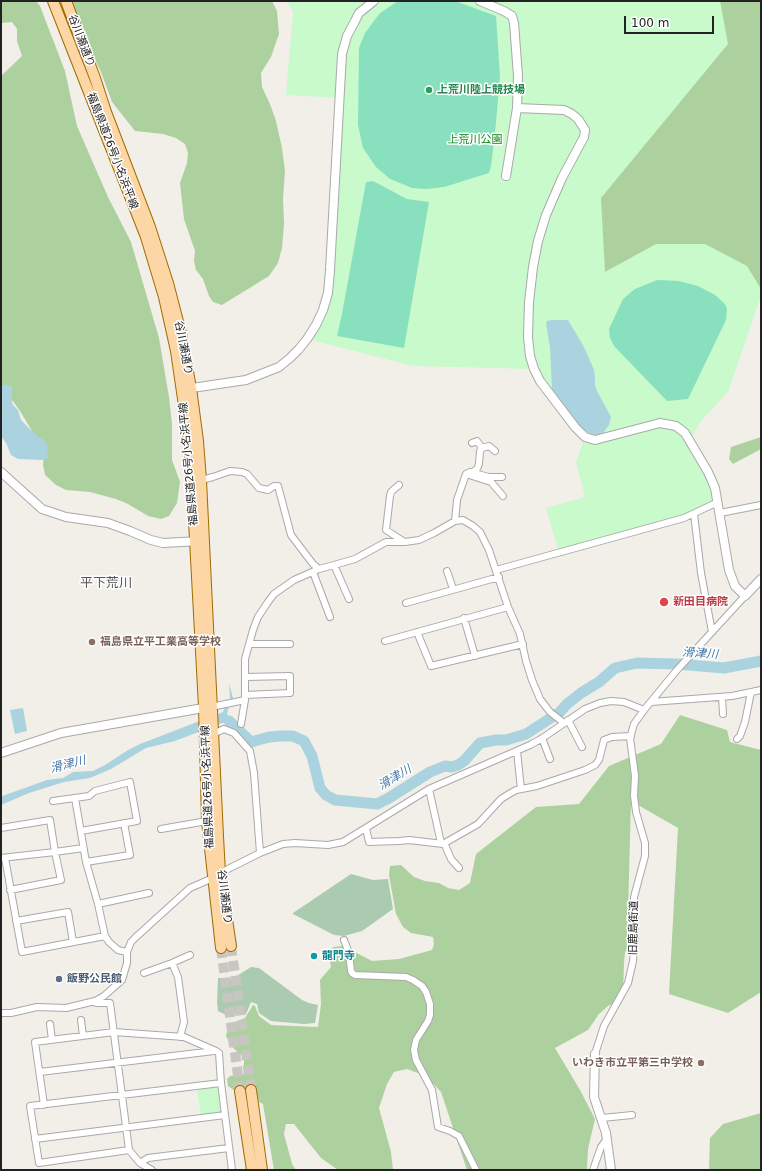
<!DOCTYPE html>
<meta charset="utf-8">
<style>
body{margin:0}
#map{position:relative;width:762px;height:1171px;overflow:hidden;background:#f2efe9;font-family:"DejaVu Sans",sans-serif}
canvas{display:block}
.frame{position:absolute;inset:0;border:2px solid #222;pointer-events:none}
.scale{position:absolute;left:624px;top:16px;width:90px;height:18px;box-sizing:border-box;border:2px solid #222;border-top:0;padding-left:5px;font-size:12px;line-height:14px;white-space:nowrap;color:#222;-webkit-text-stroke:3px #fff;paint-order:stroke}
</style>
<div id="map">
<canvas width="762" height="1171"></canvas>
<div class="frame"></div>
<div class="scale">100 m</div>
</div>
<script>
const g = document.querySelector('canvas').getContext('2d');
g.lineJoin = 'round';
function fillPath(path, color) { g.fillStyle = color; g.fill(path, 'evenodd'); }
const shape = rows => new Path2D(rows.map(r => 'M' + r).join(''));
function strokePath(path, color, width, dash) { g.strokeStyle = color; g.lineWidth = width; g.lineCap = dash ? 'butt' : 'round'; g.setLineDash(dash || []); g.stroke(path); }
function write(font, color, halo, rows, align = 'center') {
  g.font = font + ' "DejaVu Sans","Noto Sans JP",sans-serif'; g.lineWidth = 3; g.setLineDash([]); g.textBaseline = 'middle'; g.strokeStyle = halo; g.fillStyle = color; for (const [text, x, y, turn = 0] of rows) {
    g.save(); g.translate(x, y); g.rotate((+turn || 0) * Math.PI / 180); g.textAlign = isNaN(turn) ? turn : align; if (halo) g.strokeText(text, 0, 0); g.fillText(text, 0, 0); g.restore();
  }
}
fillPath(shape([
 [1,1,36,1,40,6,65,71,77,126,108,197,131,242,159,338,169,397,172,424,172,460,180,482,177,503,169,516,161,519,148,516,128,504,116,499,90,492,66,490,56,485,45,475,43,465,44,451,20,411,12,400,1,403,1,76,22,56,17,41,17,29,12,22,1,23],
 [72,1,272,1,277,11,279,34,271,57,261,73,262,87,270,104,276,121,282,148,285,171,283,198,284,224,282,248,278,263,269,276,222,305,213,302,209,296,203,279,196,270,194,261,195,251,184,219,180,183,187,163,188,153,185,144,176,138,163,134,135,131,112,102,101,72,88,46],
 [539,1,761,1,761,301,736,281,536,298],
 [761,437,761,449,733,464,729,459,731,447],
 [680,715,727,730,730,742,761,750,761,992,728,1013,669,994,678,828,631,801,627,950,625,952,624,963,623,994,617,1002,608,1006,599,1014,588,1030,555,1048,580,1090,595,1119,588,1149,587,1170,467,1170,441,1092,426,1076,407,1069,394,1072,387,1084,379,1108,391,1152,393,1170,338,1170,321,1158,294,1124,286,1124,284,1134,292,1164,296,1170,274,1170,263,1104,259,1102,255,1088,235,1091,228,1086,227,1079,230,1076,244,1074,244,1058,231,1046,226,1036,228,1027,237,1021,245,1018,253,1005,255,1006,259,1016,271,1025,318,1027,321,1004,320,980,331,967,329,956,333,947,343,946,372,961,399,959,432,950,434,944,433,937,411,933,403,927,396,914,389,875,390,866,401,865,414,877,425,881,439,883,448,888,459,890,470,883,476,854,536,807,579,804,609,766,661,744],
 [761,1113,761,1170,709,1170,710,1138,723,1124]
]), '#add19e');
fillPath(shape([
 [351,874,373,880,388,879,393,909,362,931,344,936,334,935,293,914,293,913],
 [251,967,259,968,302,1000,309,1003,318,1005,315,1023,304,1024,271,1021,259,1013,257,1004,251,1002,246,1014,224,1014,218,1011,217,1003,218,978,232,979]
]), '#aacbaf');
fillPath(shape([
 [287,1,720,1,728,44,601,198,605,272,656,244,705,244,747,266,761,289,761,296,728,392,702,420,689,441,718,502,694,514,559,553,546,508,585,497,576,462,585,437,534,369,413,366,307,339,328,293,339,98,286,95,293,12],
 [218,1087,221,1112,201,1115,197,1090]
]), '#c8facc');
fillPath(shape([
 [398,1,455,1,496,16,500,78,495,133,491,166,489,173,444,187,426,189,412,188,390,179,376,167,363,148,358,125,359,48,365,33,380,13],
 [373,181,407,199,429,202,404,348,337,336,342,314,366,182],
 [657,280,679,281,698,286,715,295,725,304,727,309,726,320,688,399,667,401,614,346,610,338,609,329,623,299,635,289]
]), '#88e0be');
fillPath(shape([
 [552,320,568,320,584,347,594,370,595,378,595,385,597,391,611,417,609,425,603,433,597,435,591,434,581,428,552,389,550,347,546,324,547,321],
 [4,385,11,385,12,387,12,402,13,405,18,410,21,420,35,434,45,441,47,445,48,457,47,459,40,460,18,459,11,455,6,443,1,436,1,387],
 [229,683,233,698,229,705,227,714,241,728,237,733,225,723,222,723,175,741,146,748,111,769,90,778,64,782,29,793,1,805,1,797,5,795,47,780,63,778,73,772,93,771,105,765,128,750,140,744,223,712,225,706,230,699],
 [23,708,27,731,15,734,10,710]
]), '#aad3df');
strokePath(shape([
 [229,721,251,742,269,737,281,736,293,736,304,741,312,756,320,788,326,795,335,800,377,804,389,798,430,772,445,766,452,767,458,765,464,761,480,743,496,740,506,740,526,734,560,712,567,704,581,693,599,682,615,668,637,663,677,664,724,668,761,661]
]), '#aad3df', 11);
strokePath(shape([
 [231,946,251,1090],
 [221,948,240,1091]
]), '#c8c6c1', 10, [10, 5]);
const minor = shape([
 [472,443,477,441,482,448],
 [473,472,477,469,479,464,480,451,482,448,489,446,495,451],
 [466,474,491,482,503,496],
 [201,480,213,477,230,471,242,472,247,474,259,488,268,490,274,486,278,486,291,535,313,564,319,569],
 [399,485,391,492,390,496,386,530,403,541],
 [720,513,761,505],
 [694,514,701,573,712,632],
 [455,521,457,500,466,474,470,472,489,477,502,477],
 [334,565,355,559,386,542,405,542,419,540,434,533,455,521,463,520,473,526,480,532,489,550,508,607,520,634,526,661,532,680,540,699,550,712,564,723],
 [496,570,684,518,718,502],
 [447,571,453,589],
 [313,572,330,617],
 [406,603,499,577],
 [464,618,475,656],
 [417,632,431,666,523,644],
 [385,641,508,607],
 [250,644,290,644],
 [245,677,290,676,290,693,245,695],
 [722,697,723,714],
 [651,702,732,696,761,690],
 [211,707,245,700,245,659,253,630,258,617,268,602,274,594,294,580,319,569,334,565,349,599],
 [568,720,582,747],
 [241,724,245,700],
 [213,734,224,729,234,733,250,751,254,773,260,853],
 [542,738,550,759],
 [737,739,740,736,745,722,751,692],
 [517,751,521,789],
 [429,789,441,843,445,845,451,859,459,868],
 [75,798,86,862,98,904],
 [53,801,89,796,95,791,130,782,137,821,81,831],
 [1,828,50,820,55,852,83,848],
 [366,828,369,842,399,841,409,840,443,844,478,824,501,799,509,794,516,790,537,786,585,770,595,765,599,760,604,740,612,737,631,736],
 [161,829,207,821],
 [1,858,55,852,61,880,10,890],
 [5,858,22,952,105,936],
 [86,862,130,855,124,823],
 [16,921,68,912,73,942],
 [344,940,349,953,351,971,352,973,355,975,406,977,413,980,422,986,426,992,430,1004,430,1015,428,1021,416,1040,414,1050,416,1060,432,1090,438,1127,450,1131,459,1136,476,1170],
 [127,952,118,950,109,942,105,936,98,904,149,893],
 [172,963,190,955],
 [144,973,172,963,178,977,184,1022,180,1037],
 [95,1001,96,1003,110,1003,129,1150,140,1163,152,1170],
 [1,1013,11,1013,37,1007,66,1008,95,1001,104,996,122,980,127,963,127,952,131,942,136,937,190,888,213,878,220,873,260,853,283,844,295,843,328,845,343,842,429,789,530,745,541,739,585,709,600,703,611,701,624,702,644,710],
 [81,1020,83,1036],
 [50,1024,52,1040],
 [595,1054,604,1026,628,983,633,961,635,940,634,897,645,856,645,843,636,812,634,796,635,776,630,738,634,724,644,710,677,670,745,596],
 [40,1072,214,1051],
 [44,1105,35,1042,114,1032,184,1037,216,1051,219,1053,221,1083,232,1170],
 [602,1118,632,1115],
 [35,1139,225,1115],
 [129,1150,39,1163,30,1106,221,1083],
 [140,1163,148,1158,229,1148],
 [593,1170,601,1147,607,1139]
]);
const tertiary = shape([
 [480,1,504,11,512,16,514,23,518,76,517,108,506,176],
 [517,108,564,110,572,114,578,119,585,130,584,137,562,178,546,215,538,241,533,267,529,302,528,337,530,356,534,369,540,381,575,427,585,437,595,440,660,423,676,426,685,433,708,472,715,488,729,570,735,586,745,596,761,579],
 [185,389,246,380,279,367,290,358,299,349,307,339,316,325,323,310,328,293,330,270,342,54,347,36,355,21,359,13,374,1],
 [1,472,42,509,66,517,108,523,130,531,151,540,163,543,200,541],
 [1,753,61,733,209,707],
 [595,1054,594,1097,606,1133,611,1170]
]);
const primary = shape([
 [53,1,146,237,164,297,176,351,190,447,204,707,207,821,221,948],
 [66,1,95,78,106,112,150,227,168,283,181,333,191,388,198,441,201,480,218,836,220,873,231,946],
 [251,1090,262,1170],
 [240,1091,252,1170]
]);
strokePath(minor, '#a9a9a9', 8);
strokePath(tertiary, '#a9a9a9', 10);
strokePath(primary, '#a06b00', 12);
strokePath(minor, '#fff', 6);
strokePath(tertiary, '#fff', 8);
strokePath(primary, '#fcd6a4', 10);
for (const [x, y, r, color] of [
 [429,90,4,"#2e9e5b"],
 [664,602,5,"#e0444e"],
 [92,642,4,"#8d6e63"],
 [314,956,4,"#0f9aa8"],
 [59,979,4,"#5c6f8a"],
 [701,1063,4,"#8d6e63"]
]) { const dot = new Path2D(); dot.arc(x, y, r, 0, 2 * Math.PI); g.fillStyle = color; g.fill(dot); strokePath(dot, '#fff', 1.5); }
write('11px', '#222', '#fff', [
 ["谷川瀬通り",81,41,69],
 ["福島県道26号小名浜平線",112,151,69],
 ["谷川瀬通り",183,348,79],
 ["福島県道26号小名浜平線",189,464,-95],
 ["福島県道26号小名浜平線",208,787,-92],
 ["谷川瀬通り",224,897,83],
 ["旧鹿島街道",634,928,-89]
]);
write('bold 11px', '#27864d', '#fff', [
 ["上荒川陸上競技場",437,90]
], 'left');
write('11px', '#0c8416', '#fff', [
 ["上荒川公園",475,140]
]);
write('bold 11px', '#be3a42', '#fff', [
 ["新田目病院",673,602]
], 'left');
write('bold 11px', '#785e54', '#fff', [
 ["福島県立平工業高等学校",100,642],
 ["いわき市立平第三中学校",693,1063,"right"]
], 'left');
write('bold 11px', '#0d838f', '#fff', [
 ["龍門寺",322,956]
], 'left');
write('bold 11px', '#4e5e75', '#fff', [
 ["飯野公民館",67,979]
], 'left');
write('italic 12px', '#4a7aab', '#fff', [
 ["滑津川",700,654,4],
 ["滑津川",68,765,-14],
 ["滑津川",395,778,-31]
]);
write('13px', '#555', '#fff', [
 ["平下荒川",106,584]
]);
</script>
